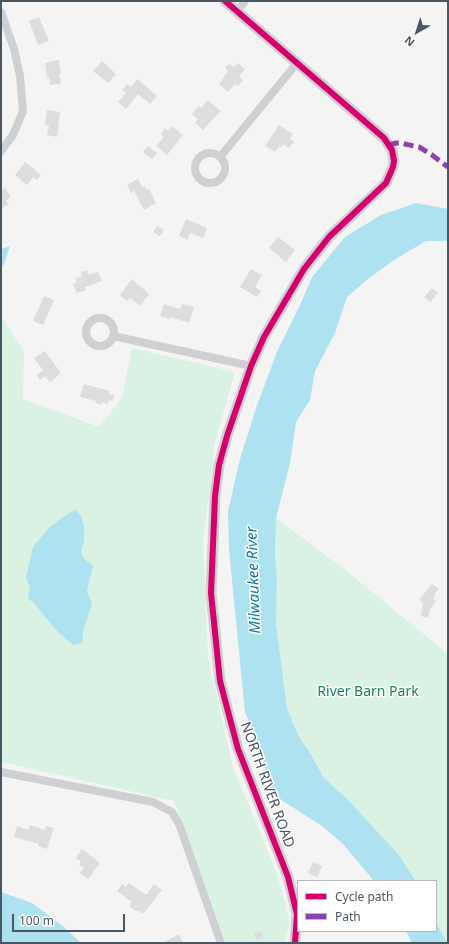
<!DOCTYPE html>
<style>
body{margin:0}
#map{position:relative;width:449px;height:944px;overflow:hidden;background:#f4f4f4;font-family:"Noto Sans",sans-serif}
canvas{display:block}
.frame{position:absolute;inset:0;border:2px solid #4a5661;pointer-events:none}
.legend{position:absolute;left:297px;top:880px;width:140px;height:52px;box-sizing:border-box;background:#fff;border:1px solid #b7bbc0;margin:0;padding:5px 7px;list-style:none;font-size:12px;color:#4a5661}
.legend li{display:flex;align-items:center;gap:8px;height:20px}
.legend b{width:20px;border:1px solid #b7bbc0}
.north{position:absolute;left:397px;top:12px;width:40px;height:40px;-webkit-text-stroke:3px #fff;paint-order:stroke;rotate:219deg;font-size:11px;font-weight:700;line-height:16px;text-align:center;color:#4a5661}
.north::after{content:'';display:block;margin:auto;width:14px;height:18px;background:#4a5661;clip-path:polygon(50% 0,100% 100%,50% 72%,0 100%)}
.scale{position:absolute;left:12px;top:914px;width:113px;height:18px;box-sizing:border-box;border:2px solid #4a5661;border-top:0;padding-left:5px;font-size:12px;line-height:14px;white-space:nowrap;color:#4a5661;-webkit-text-stroke:3px #fff;paint-order:stroke}
</style>
<div id="map">
<canvas width="449" height="944"></canvas>
<div class="frame"></div>
<ul class="legend">
<li><b style="height:5px;background:#d6006c"></b>Cycle path</li>
<li><b style="height:5px;background:#8e44ad"></b>Path</li>
</ul>
<div class="north">N</div>
<div class="scale">100 m</div>
</div>
<script>
const g = document.querySelector('canvas').getContext('2d');
g.lineJoin = 'round';
function fillPath(path, color) { g.fillStyle = color; g.fill(path, 'evenodd'); }
const shape = rows => new Path2D(rows.map(r => 'M' + r).join(''));
function strokePath(path, color, width, dash) { g.strokeStyle = color; g.lineWidth = width; g.lineCap = dash ? 'butt' : 'round'; g.setLineDash(dash || []); g.stroke(path); }
function write(font, color, halo, rows, align = 'center') {
  g.font = font + ' "Noto Sans",sans-serif'; g.lineWidth = 3; g.setLineDash([]); g.textBaseline = 'middle'; g.strokeStyle = halo; g.fillStyle = color; for (const [text, x, y, turn = 0] of rows) {
    g.save(); g.translate(x, y); g.rotate((+turn || 0) * Math.PI / 180); g.textAlign = isNaN(turn) ? turn : align; if (halo) g.strokeText(text, 0, 0); g.fillText(text, 0, 0); g.restore();
  }
}
fillPath(shape([
 [1,316,24,352,23,399,99,427,122,398,132,348,235,372,213,449,214,455,203,541,208,658,233,767,277,874,290,923,284,943,226,943,174,801,1,762],
 [276,518,349,573,448,654,448,943,447,943,436,922,436,881,416,881,398,854,350,802,323,777,312,756,299,737,287,708,276,624,277,576,275,556]
]), '#d9f2e3');
fillPath(shape([
 [416,203,448,209,448,241,426,241,394,260,368,279,347,297,335,333,315,371,310,400,296,422,290,463,276,518,275,556,277,576,276,624,287,708,299,737,312,756,323,777,350,802,398,854,416,881,374,881,343,844,322,826,272,794,261,752,245,712,229,550,228,511,240,459,256,408,277,352,301,303,312,277,345,237,381,215],
 [10,246,4,264,1,267,1,249],
 [75,510,81,515,84,527,84,542,81,551,83,558,93,566,87,590,92,605,84,627,82,643,73,645,57,631,33,602,28,599,30,588,26,577,33,547,49,528,64,516],
 [1,892,32,903,63,926,81,943,1,943],
 [436,922,447,943,412,943,406,931,436,931]
]), '#aee2f0');
fillPath(shape([
 [39,17,49,41,38,45,29,21],
 [59,60,61,74,59,74,61,84,50,85,49,77,47,78,45,63],
 [102,61,116,74,108,83,93,71],
 [238,63,245,69,239,76,243,80,238,86,235,84,228,92,219,84,228,71,225,68,229,64,234,67],
 [137,79,157,96,150,104,138,94,126,109,118,102,126,93,122,90,127,84,131,87],
 [208,100,221,111,203,130,195,123,198,119,192,114,199,106,201,108],
 [47,110,60,112,57,137,47,135,49,125,45,125],
 [279,125,293,134,290,139,294,142,289,148,283,144,281,148,279,146,275,152,265,146],
 [172,126,183,135,167,155,156,146,164,137,161,134,165,128,168,131],
 [148,146,157,153,152,159,143,152],
 [25,162,41,175,37,180,33,177,27,185,15,175],
 [138,179,142,187,144,186,147,190,149,189,156,203,144,210,134,191,131,193,127,185],
 [5,188,11,197,6,201,9,204,1,209,1,191],
 [186,219,207,228,203,238,190,233,188,240,179,236],
 [157,226,164,230,160,236,153,232],
 [278,237,295,250,286,262,269,248],
 [251,269,262,275,255,287,261,291,257,297,240,287],
 [87,270,89,275,98,272,102,281,85,287,86,290,77,293,73,284,77,283,75,279,82,276,81,272],
 [132,279,149,294,140,306,130,298,127,301,120,295],
 [432,288,438,293,430,302,424,297],
 [44,296,54,300,43,325,33,321],
 [164,304,180,309,182,304,194,307,189,323,171,317,170,319,160,316],
 [45,351,61,373,50,382,45,376,40,380,37,375,43,370,34,358],
 [84,384,110,391,109,394,114,395,113,401,109,400,108,404,102,402,101,405,96,403,96,401,80,397],
 [432,584,439,589,434,594,435,596,433,599,436,601,430,609,428,618,421,616,423,603,419,600],
 [30,825,45,830,46,826,54,828,47,849,38,846,39,844,14,837,17,826,28,830],
 [82,849,100,863,88,879,80,873,84,868,79,865,81,862,76,858],
 [313,862,322,866,317,877,308,873],
 [129,883,146,895,154,884,162,890,143,914,137,910,136,911,129,906,132,902,117,891,122,884,126,887],
 [261,931,263,937,256,940,254,934],
 [179,934,183,943,162,943]
]), '#ddddde');
strokePath(shape([
 [237,11,245,1],
 [1,12,14,49,20,76,23,111,13,135,1,151],
 '195 168a15 15 0 1 1 30 0a15 15 0 1 1-30 0Z',
 [220,157,297,63],
 '86 332a14 14 0 1 1 28 0a14 14 0 1 1-28 0Z',
 [113,336,251,366],
 [1,772,153,802,172,812,179,824,221,943]
]), '#ced0d2', 8);
strokePath(shape([
 [225,1,384,138,392,150,394,161,393,167,386,183,329,237,304,269,264,337,251,366,227,436,219,465,215,496,211,593,220,681,238,749,288,877,297,914,295,943]
]), '#ced0d4', 11);
strokePath(shape([
 [389,145,396,143,400,143,419,147,432,155,448,167]
]), '#8e44ad', 5, [10, 5]);
strokePath(shape([
 [225,1,384,138,392,150,394,161,393,167,386,183,329,237,304,269,264,337,251,366,227,436,219,465,215,496,211,593,220,681,238,749,288,877,297,914,295,943]
]), '#d6006c', 6);
write('14px', '#17864f', '#fff', [
 ["River Barn Park",368,692]
]);
write('14px', '#4a5661', '#fff', [
 ["NORTH RIVER ROAD",267,785,70]
]);
write('italic 15px', '#0c7c9b', '#fff', [
 ["Milwaukee River",254,580,-92]
]);
</script>
